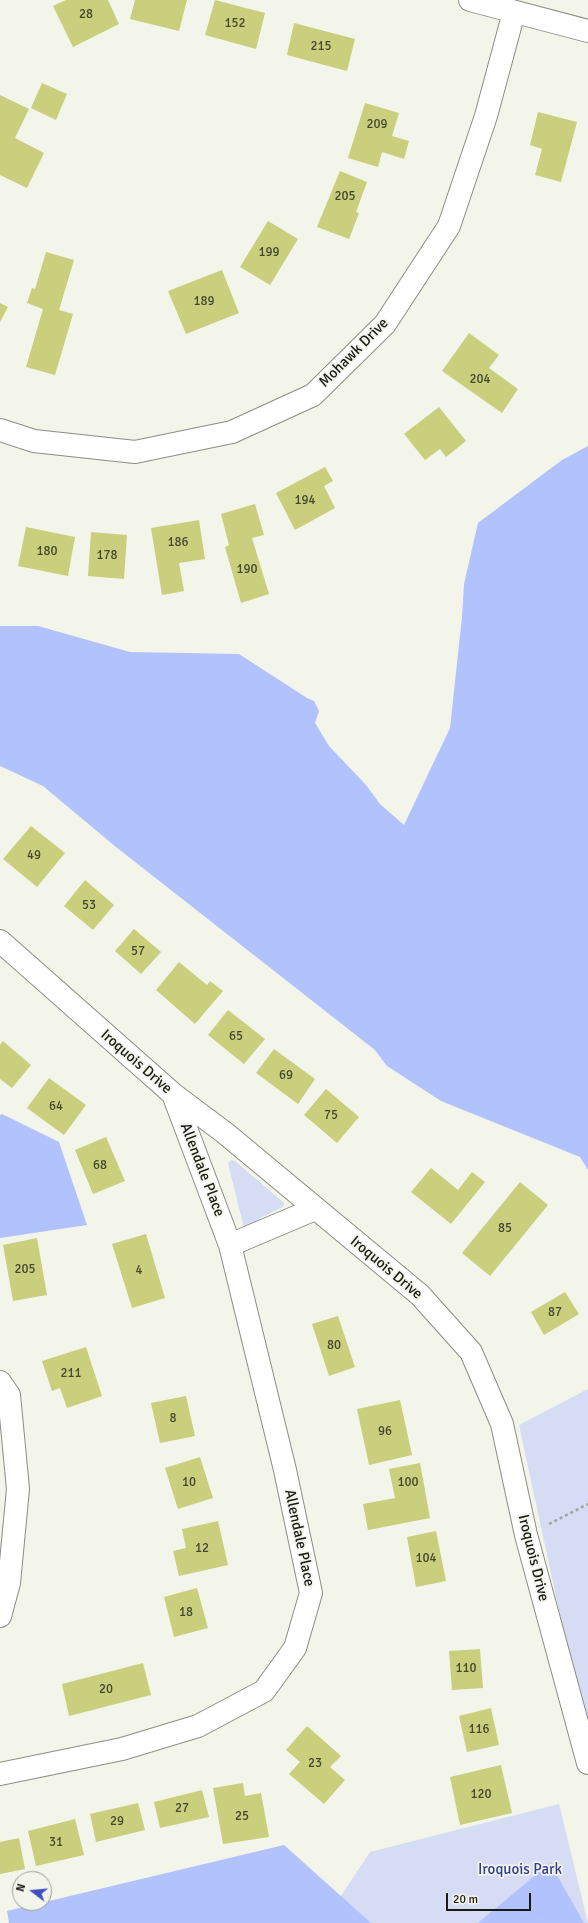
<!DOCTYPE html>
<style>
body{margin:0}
#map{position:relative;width:588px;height:1923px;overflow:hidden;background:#f3f4ea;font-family:Signika,sans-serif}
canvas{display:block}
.north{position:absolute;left:12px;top:1871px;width:40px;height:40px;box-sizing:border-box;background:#f3f4ea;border:1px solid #9c9d96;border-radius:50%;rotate:286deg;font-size:11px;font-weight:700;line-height:16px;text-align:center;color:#1a1b17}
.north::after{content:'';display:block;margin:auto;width:14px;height:18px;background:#3f4fc2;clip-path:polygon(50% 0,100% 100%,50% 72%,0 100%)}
.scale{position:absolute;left:446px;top:1893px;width:85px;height:18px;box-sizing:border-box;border:2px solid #1a1b17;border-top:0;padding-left:5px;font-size:12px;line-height:14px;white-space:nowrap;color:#1a1b17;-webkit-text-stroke:3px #f3f4ea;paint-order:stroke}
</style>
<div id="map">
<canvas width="588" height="1923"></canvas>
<div class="north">N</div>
<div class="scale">20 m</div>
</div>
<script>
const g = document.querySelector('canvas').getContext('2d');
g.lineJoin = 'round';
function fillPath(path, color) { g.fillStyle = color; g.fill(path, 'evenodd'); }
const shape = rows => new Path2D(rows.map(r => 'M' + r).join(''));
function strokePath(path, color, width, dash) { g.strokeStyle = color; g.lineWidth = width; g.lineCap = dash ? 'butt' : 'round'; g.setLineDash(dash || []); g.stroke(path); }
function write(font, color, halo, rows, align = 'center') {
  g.font = font + ' Signika,sans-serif'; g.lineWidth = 3.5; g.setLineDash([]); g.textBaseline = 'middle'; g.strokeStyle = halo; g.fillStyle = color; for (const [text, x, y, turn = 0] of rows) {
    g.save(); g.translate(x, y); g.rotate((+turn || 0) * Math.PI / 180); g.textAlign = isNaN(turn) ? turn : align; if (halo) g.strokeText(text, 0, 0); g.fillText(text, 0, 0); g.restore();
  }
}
fillPath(shape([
 [231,1160,235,1161,284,1203,283,1207,260,1218,250,1229,244,1228,228,1163],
 [588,1389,588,1745,519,1425],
 [559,1804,588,1923,323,1923,370,1852]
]), '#d5dcf4');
fillPath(shape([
 [588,446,588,1170,580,1157,441,1101,387,1066,375,1050,116,847,43,786,0,766,0,626,38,626,130,652,239,654,307,698,314,701,319,711,315,723,329,746,366,785,380,804,404,825,450,728,462,617,464,584,478,523,562,460],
 [2,1114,59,1142,87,1225,0,1238,0,1115],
 [284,1845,371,1923,9,1923,7,1911],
 [550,1863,584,1923,478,1923]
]), '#b1c2fc');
strokePath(shape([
 [523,1923,542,1908]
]), '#b0c1fb', 8);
fillPath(shape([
 [66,0,108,0,119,24,73,47,53,6],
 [135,0,187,0,179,31,130,19],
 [215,0,265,13,256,49,205,35],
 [294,23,355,39,347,71,287,55],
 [42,83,67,94,56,120,31,108],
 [0,95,29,109,15,138,44,153,27,188,0,175],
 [365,103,399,113,392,136,409,141,404,159,382,152,378,167,348,158],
 [538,112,577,122,561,182,535,175,542,149,530,145],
 [340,171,367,182,356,212,359,213,349,239,317,227],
 [268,221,298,239,270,285,240,267],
 [46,252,74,260,59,310,73,314,55,375,26,367,43,309,27,303,32,288,35,289],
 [222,270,239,313,186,334,168,291],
 [0,303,8,307,0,322],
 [469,333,499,355,489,368,518,389,502,413,442,371],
 [439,407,466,441,446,457,440,449,425,460,404,434],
 [325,467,333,481,324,486,335,508,295,530,276,493],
 [255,504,264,535,252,538,269,594,241,603,225,547,229,545,221,514],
 [199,520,205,559,179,563,184,591,162,595,151,528],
 [26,527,75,537,68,576,18,566],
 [91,532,127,535,124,579,88,576],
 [31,826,65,853,37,887,3,859],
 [85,880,114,905,93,930,64,906],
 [134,929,161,952,141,974,115,951],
 [179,962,207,985,210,981,223,991,195,1024,156,990],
 [228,1010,265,1039,244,1064,208,1035],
 [3,1041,31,1065,12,1088,0,1079,0,1045],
 [274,1049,315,1079,298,1104,256,1073],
 [49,1078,86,1105,64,1135,27,1108],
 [326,1089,359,1117,337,1143,304,1115],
 [106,1137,125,1181,93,1194,75,1150],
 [431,1168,458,1190,472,1172,485,1182,451,1224,411,1192],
 [520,1182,548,1205,490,1276,462,1253],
 [146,1234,165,1298,132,1308,112,1244],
 [37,1238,47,1295,13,1301,3,1245],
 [565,1292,579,1314,544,1335,531,1312],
 [338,1316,355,1367,329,1376,312,1324],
 [86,1347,102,1396,67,1408,60,1388,52,1391,42,1361],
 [186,1396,195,1436,160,1443,151,1403],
 [400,1400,412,1455,369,1465,357,1409],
 [200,1457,213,1498,178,1509,165,1468],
 [420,1463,430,1518,368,1530,363,1504,395,1498,389,1469],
 [218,1521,228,1565,179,1576,173,1551,186,1548,182,1529],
 [436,1531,446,1581,416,1587,407,1537],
 [197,1588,208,1628,174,1637,164,1597],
 [480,1649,483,1688,452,1690,449,1651],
 [143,1663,151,1695,69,1716,62,1684],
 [491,1708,499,1745,467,1752,459,1716],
 [307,1726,341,1756,330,1767,345,1780,324,1804,289,1774,300,1762,286,1750],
 [501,1765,512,1813,460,1825,450,1777],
 [243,1783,245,1796,261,1793,269,1837,223,1844,213,1788],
 [202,1790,209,1817,160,1828,154,1802],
 [138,1803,145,1830,96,1842,90,1814],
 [75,1819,84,1855,36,1866,28,1831],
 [19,1838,25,1869,0,1874,0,1842]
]), '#c9cf7d');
const minor = shape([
 [470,0,588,31],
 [0,430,34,441,135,452,232,432,313,395,385,324,449,226,486,116,514,12],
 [0,941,173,1094,225,1133,420,1295,471,1352,502,1424,526,1535,588,1763],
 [230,1245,315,1209],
 [0,1382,9,1395,18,1489,9,1583,0,1616],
 [0,1774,122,1749,198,1726,264,1691,295,1648,311,1593,285,1470,230,1245,173,1094]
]);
strokePath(minor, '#8c8d83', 24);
strokePath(shape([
 [549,1524,588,1504]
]), '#a4a59d', 2.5, [3, 3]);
strokePath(minor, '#fff', 22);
write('13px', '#464830', null, [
 ["28",86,15],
 ["152",235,24],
 ["215",321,47],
 ["209",377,125],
 ["205",345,197],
 ["199",269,253],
 ["189",204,302],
 ["204",480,380],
 ["194",305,501],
 ["186",178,543],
 ["180",47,552],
 ["178",107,556],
 ["190",247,570],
 ["49",34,856],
 ["53",89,906],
 ["57",138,952],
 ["65",236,1037],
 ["69",286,1076],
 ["64",56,1107],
 ["75",331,1116],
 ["68",100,1166],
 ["85",505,1229],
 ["205",25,1270],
 ["4",139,1271],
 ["87",555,1313],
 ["80",334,1346],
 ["211",71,1374],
 ["8",173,1419],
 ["96",385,1432],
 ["10",189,1483],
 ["100",408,1483],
 ["12",202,1549],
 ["104",426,1559],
 ["18",186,1613],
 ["110",466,1669],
 ["20",106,1690],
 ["116",479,1730],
 ["23",315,1764],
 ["120",481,1795],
 ["27",182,1809],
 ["25",242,1817],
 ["29",117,1822],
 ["31",56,1843]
]);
write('15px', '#1a1b17', '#f3f4ea', [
 ["Mohawk Drive",354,353,-45],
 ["Iroquois Drive",136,1062,41],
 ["Allendale Place",202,1170,69],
 ["Iroquois Drive",386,1268,40],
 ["Allendale Place",299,1538,78],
 ["Iroquois Drive",533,1558,76]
]);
write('15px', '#313e90', '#f3f4ea', [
 ["Iroquois Park",520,1870]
]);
</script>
